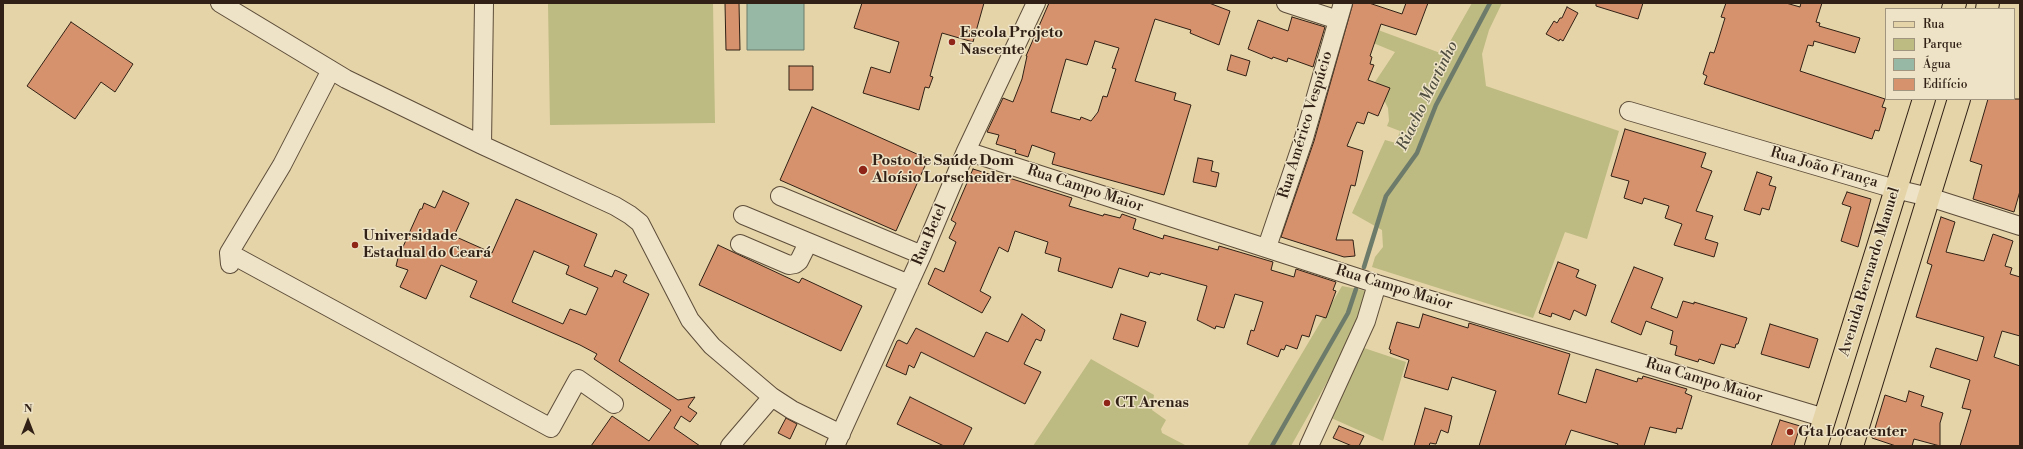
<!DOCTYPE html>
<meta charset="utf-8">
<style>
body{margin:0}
#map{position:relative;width:2023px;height:449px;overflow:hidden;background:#e5d4a8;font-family:"Libre Bodoni",serif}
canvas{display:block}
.frame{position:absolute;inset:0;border:4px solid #302015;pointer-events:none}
.legend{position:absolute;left:1885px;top:8px;width:130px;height:92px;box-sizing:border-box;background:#eee3c6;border:1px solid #a2957f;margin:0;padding:5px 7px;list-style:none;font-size:12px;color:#302015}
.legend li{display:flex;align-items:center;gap:8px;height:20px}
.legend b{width:20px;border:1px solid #a2957f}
.north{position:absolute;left:8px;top:401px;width:40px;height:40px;-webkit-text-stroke:3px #eee3c6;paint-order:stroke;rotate:0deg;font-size:11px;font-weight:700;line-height:16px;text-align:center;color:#302015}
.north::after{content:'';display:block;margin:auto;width:14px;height:18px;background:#302015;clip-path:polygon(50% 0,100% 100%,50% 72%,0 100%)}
</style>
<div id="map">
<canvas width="2023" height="449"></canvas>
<div class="frame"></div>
<ul class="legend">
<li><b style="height:5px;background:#e5d4a8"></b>Rua</li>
<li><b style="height:11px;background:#bdba82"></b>Parque</li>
<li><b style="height:11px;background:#96b8a4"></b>Água</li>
<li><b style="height:11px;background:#d6926c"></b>Edifício</li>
</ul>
<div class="north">N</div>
</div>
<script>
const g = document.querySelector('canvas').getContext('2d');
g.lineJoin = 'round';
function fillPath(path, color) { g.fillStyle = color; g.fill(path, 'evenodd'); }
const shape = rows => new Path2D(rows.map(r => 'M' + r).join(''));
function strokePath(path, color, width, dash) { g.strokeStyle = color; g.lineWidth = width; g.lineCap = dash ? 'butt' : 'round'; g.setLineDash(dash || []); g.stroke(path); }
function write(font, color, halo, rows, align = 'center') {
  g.font = font + ' "Libre Bodoni",serif'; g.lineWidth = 3; g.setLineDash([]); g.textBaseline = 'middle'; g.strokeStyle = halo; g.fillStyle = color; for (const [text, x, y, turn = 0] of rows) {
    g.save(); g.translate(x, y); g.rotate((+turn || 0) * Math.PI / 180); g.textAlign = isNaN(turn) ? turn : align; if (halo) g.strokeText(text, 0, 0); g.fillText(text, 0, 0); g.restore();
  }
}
fillPath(shape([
 [548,3,713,3,715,123,550,125],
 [1472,3,1502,3,1489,30,1482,54,1486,86,1619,131,1587,239,1565,232,1533,318,1372,267,1375,257,1383,247,1382,230,1352,213,1385,140,1396,143,1400,131,1387,126,1389,121,1388,108,1375,82,1395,52,1366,40,1370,27,1443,54],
 [1342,286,1362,290,1365,291,1366,298,1349,343,1291,446,1247,446],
 [1358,346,1406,362,1383,441,1329,417],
 [1091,359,1154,395,1152,410,1166,420,1161,429,1162,433,1187,446,1033,446]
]), '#bdba82');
const water = shape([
 [747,3,804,3,804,50,747,50,747,3]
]);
fillPath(water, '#96b8a4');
strokePath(water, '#6d7b6b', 1);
strokePath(shape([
 [1364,267,1386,196,1417,153,1436,105,1490,3],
 [1272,446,1348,313,1356,289]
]), '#6d7b6b', 4.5);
const building = shape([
 [725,3,739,3,740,50,726,50,725,3],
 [862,3,984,3,973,42,942,33,930,76,933,77,929,88,925,87,919,110,863,93,871,67,890,73,899,42,854,28,862,3],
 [1049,3,1209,3,1230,11,1219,45,1190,33,1191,30,1155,19,1135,81,1176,93,1174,100,1191,105,1164,195,1052,164,1055,153,1032,145,1028,157,1015,153,1016,150,996,144,999,135,987,132,1003,98,1013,102,1022,79,1027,56,1026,56,1049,3],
 [1095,41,1119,48,1112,68,1116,69,1107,97,1103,96,1098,112,1091,121,1081,117,1080,120,1051,112,1066,59,1087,65,1095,41],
 [1353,3,1369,3,1402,14,1406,3,1428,3,1416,35,1381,24,1370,56,1372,57,1370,64,1374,65,1368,80,1390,88,1378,116,1368,112,1364,124,1357,122,1347,146,1363,151,1355,186,1351,185,1336,240,1353,240,1355,256,1344,257,1281,237,1314,141,1353,3],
 [1596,3,1643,3,1638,19,1596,6,1596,3],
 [1726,3,1786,3,1800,7,1801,3,1822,3,1816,22,1820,23,1819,26,1860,38,1855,53,1814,41,1813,46,1808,45,1800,71,1885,99,1882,107,1886,108,1879,131,1875,130,1872,139,1704,84,1707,76,1703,74,1710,52,1714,53,1717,44,1725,18,1721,17,1726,3],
 [1567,7,1578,13,1563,41,1560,39,1559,41,1546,34,1554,21,1557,23,1560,18,1562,18,1567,7],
 [1292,17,1325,27,1313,67,1288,58,1287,62,1273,57,1272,59,1248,49,1258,20,1288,31,1292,17],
 [71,22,133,64,115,92,101,82,75,119,27,86,71,22],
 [1231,55,1250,61,1246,76,1227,70,1231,55],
 [789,66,813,66,813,90,789,90,789,66],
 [1988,99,2020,99,2020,191,2014,212,1973,199,1982,165,1970,161,1988,99],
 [812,107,928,159,896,231,780,180,812,107],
 [1625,129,1706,153,1701,167,1712,171,1696,211,1713,216,1705,239,1718,243,1714,257,1674,245,1682,224,1665,218,1669,206,1644,198,1642,204,1624,198,1629,181,1611,176,1625,129],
 [1198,158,1213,161,1211,171,1219,173,1216,187,1193,182,1198,158],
 [973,169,1005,179,1006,177,1072,198,1069,206,1103,216,1104,214,1120,218,1122,214,1136,219,1133,229,1163,239,1164,235,1218,250,1219,246,1273,262,1271,270,1294,277,1296,269,1336,282,1333,290,1336,291,1326,318,1316,315,1309,337,1302,335,1297,349,1286,345,1284,350,1281,349,1278,357,1247,344,1251,330,1254,331,1263,302,1235,294,1224,328,1216,326,1215,329,1197,320,1207,286,1161,273,1160,275,1150,272,1148,277,1119,268,1112,288,1058,271,1061,258,1045,253,1048,242,1015,231,1008,252,999,247,980,291,991,297,982,313,928,284,935,268,944,272,956,242,949,238,956,223,951,220,973,169],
 [1757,172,1772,177,1769,185,1776,187,1769,210,1762,208,1760,215,1744,210,1757,172],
 [443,191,469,203,454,236,490,252,492,253,516,199,597,234,584,266,612,277,615,270,627,275,623,282,649,294,619,361,678,400,695,397,688,407,697,413,690,422,681,416,674,428,700,446,591,446,612,416,649,441,671,410,594,359,597,354,580,345,470,297,477,281,441,265,426,299,400,287,408,270,396,266,398,258,420,209,422,209,424,203,435,208,443,191],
 [534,251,569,266,566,274,598,288,586,315,570,309,563,324,512,302,534,251],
 [1847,192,1871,199,1858,247,1841,241,1851,207,1842,204,1847,192],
 [1941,217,1955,222,1946,252,1984,261,1993,234,2013,241,2005,266,2012,268,2010,274,2020,277,2020,336,2002,331,1994,357,2020,366,2020,446,1960,446,1971,410,1962,408,1970,380,1930,367,1936,348,1977,361,1984,337,1916,317,1932,265,1927,263,1941,217],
 [718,245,799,283,802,278,862,306,841,351,699,285,718,245],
 [1558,262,1579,270,1576,277,1596,285,1586,316,1574,310,1570,320,1552,313,1551,317,1539,313,1558,262],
 [1634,267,1663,278,1651,308,1677,318,1683,301,1694,304,1694,302,1747,318,1738,344,1736,344,1735,348,1721,344,1714,364,1699,359,1698,362,1675,355,1677,346,1670,344,1673,331,1646,321,1641,335,1611,322,1634,267],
 [1022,314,1045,330,1041,341,1036,339,1024,364,1041,372,1025,404,921,352,914,368,909,365,906,375,886,366,897,341,899,340,907,344,916,328,974,357,986,332,1008,342,1022,314],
 [1121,314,1146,322,1138,347,1113,339,1121,314],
 [1423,314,1468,328,1469,323,1570,354,1558,394,1586,403,1596,369,1637,382,1638,378,1642,379,1643,376,1687,389,1685,393,1692,396,1682,429,1677,428,1676,433,1650,427,1644,446,1617,446,1618,444,1571,430,1565,446,1479,446,1496,391,1452,377,1448,390,1404,377,1409,360,1390,353,1391,350,1389,349,1397,322,1419,328,1423,314],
 [1770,324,1818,339,1809,368,1761,354,1770,324],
 [1909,391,1924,396,1921,406,1943,413,1940,423,1940,446,1914,439,1912,446,1896,446,1872,438,1885,395,1906,402,1909,391],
 [910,397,972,428,963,446,944,446,897,424,910,397],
 [1425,408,1452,416,1448,433,1441,430,1436,444,1430,443,1429,446,1414,446,1425,408],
 [786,418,797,424,790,439,778,433,786,418],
 [1780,420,1800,426,1794,446,1771,446,1780,420],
 [1339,426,1364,436,1359,446,1352,446,1333,438,1339,426]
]);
fillPath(building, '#d6926c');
strokePath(building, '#302015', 1);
const minor = shape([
 [220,3,346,79,482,145,615,206,630,215,640,223,690,320,712,346,772,397,792,410,841,434],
 [1286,3,1338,20],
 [1629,111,1895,189,1929,197,2020,226],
 [482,145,484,3],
 [966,151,1377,284,1825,418],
 [780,196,922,255],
 [743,215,909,284],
 [740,244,789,265,795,264,799,261,808,243],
 [1267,247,1304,138,1343,3],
 [229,253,551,428,578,379,614,404],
 [230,264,229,253,282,165,331,70],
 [730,446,772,397],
 [835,446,922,255,966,151,1036,3],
 [1309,446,1366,321,1377,284]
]);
const major = shape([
 [1953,9,1955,3],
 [1987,9,1988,3],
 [1816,446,1924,99],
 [1852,446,1959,99]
]);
strokePath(minor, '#5d4d3a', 20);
strokePath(major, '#302015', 24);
strokePath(minor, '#eee3c6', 18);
strokePath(major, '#e5d4a8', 22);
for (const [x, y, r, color] of [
 [952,42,4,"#8f2418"],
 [863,170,5,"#8f2418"],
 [355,245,4,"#8f2418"],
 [1107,403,4,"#8f2418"],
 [1790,432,4,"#8f2418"]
]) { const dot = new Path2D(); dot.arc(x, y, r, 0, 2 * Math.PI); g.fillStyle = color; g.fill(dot); strokePath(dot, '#eee3c6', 1.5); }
write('bold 15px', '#302015', '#eee3c6', [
 ["Escola Projeto",960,33],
 ["Nascente",960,50],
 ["Posto de Saúde Dom",872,161],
 ["Aloísio Lorscheider",872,178],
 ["Universidade",363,236],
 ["Estadual do Ceará",363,253],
 ["CT Arenas",1115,403],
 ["Gta Locacenter",1798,432]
], 'left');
write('15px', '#302015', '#eee3c6', [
 ["Rua Américo Vespúcio",1306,125,-73],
 ["Rua João França",1824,168,16],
 ["Rua Campo Maior",1085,189,18],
 ["Rua Betel",930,235,-67],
 ["Avenida Bernardo Manuel",1870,272,-73],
 ["Rua Campo Maior",1394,288,17],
 ["Rua Campo Maior",1704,381,17]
]);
write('italic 16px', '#4f4e40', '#eee3c6', [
 ["Riacho Martinho",1428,96,-64]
]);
</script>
